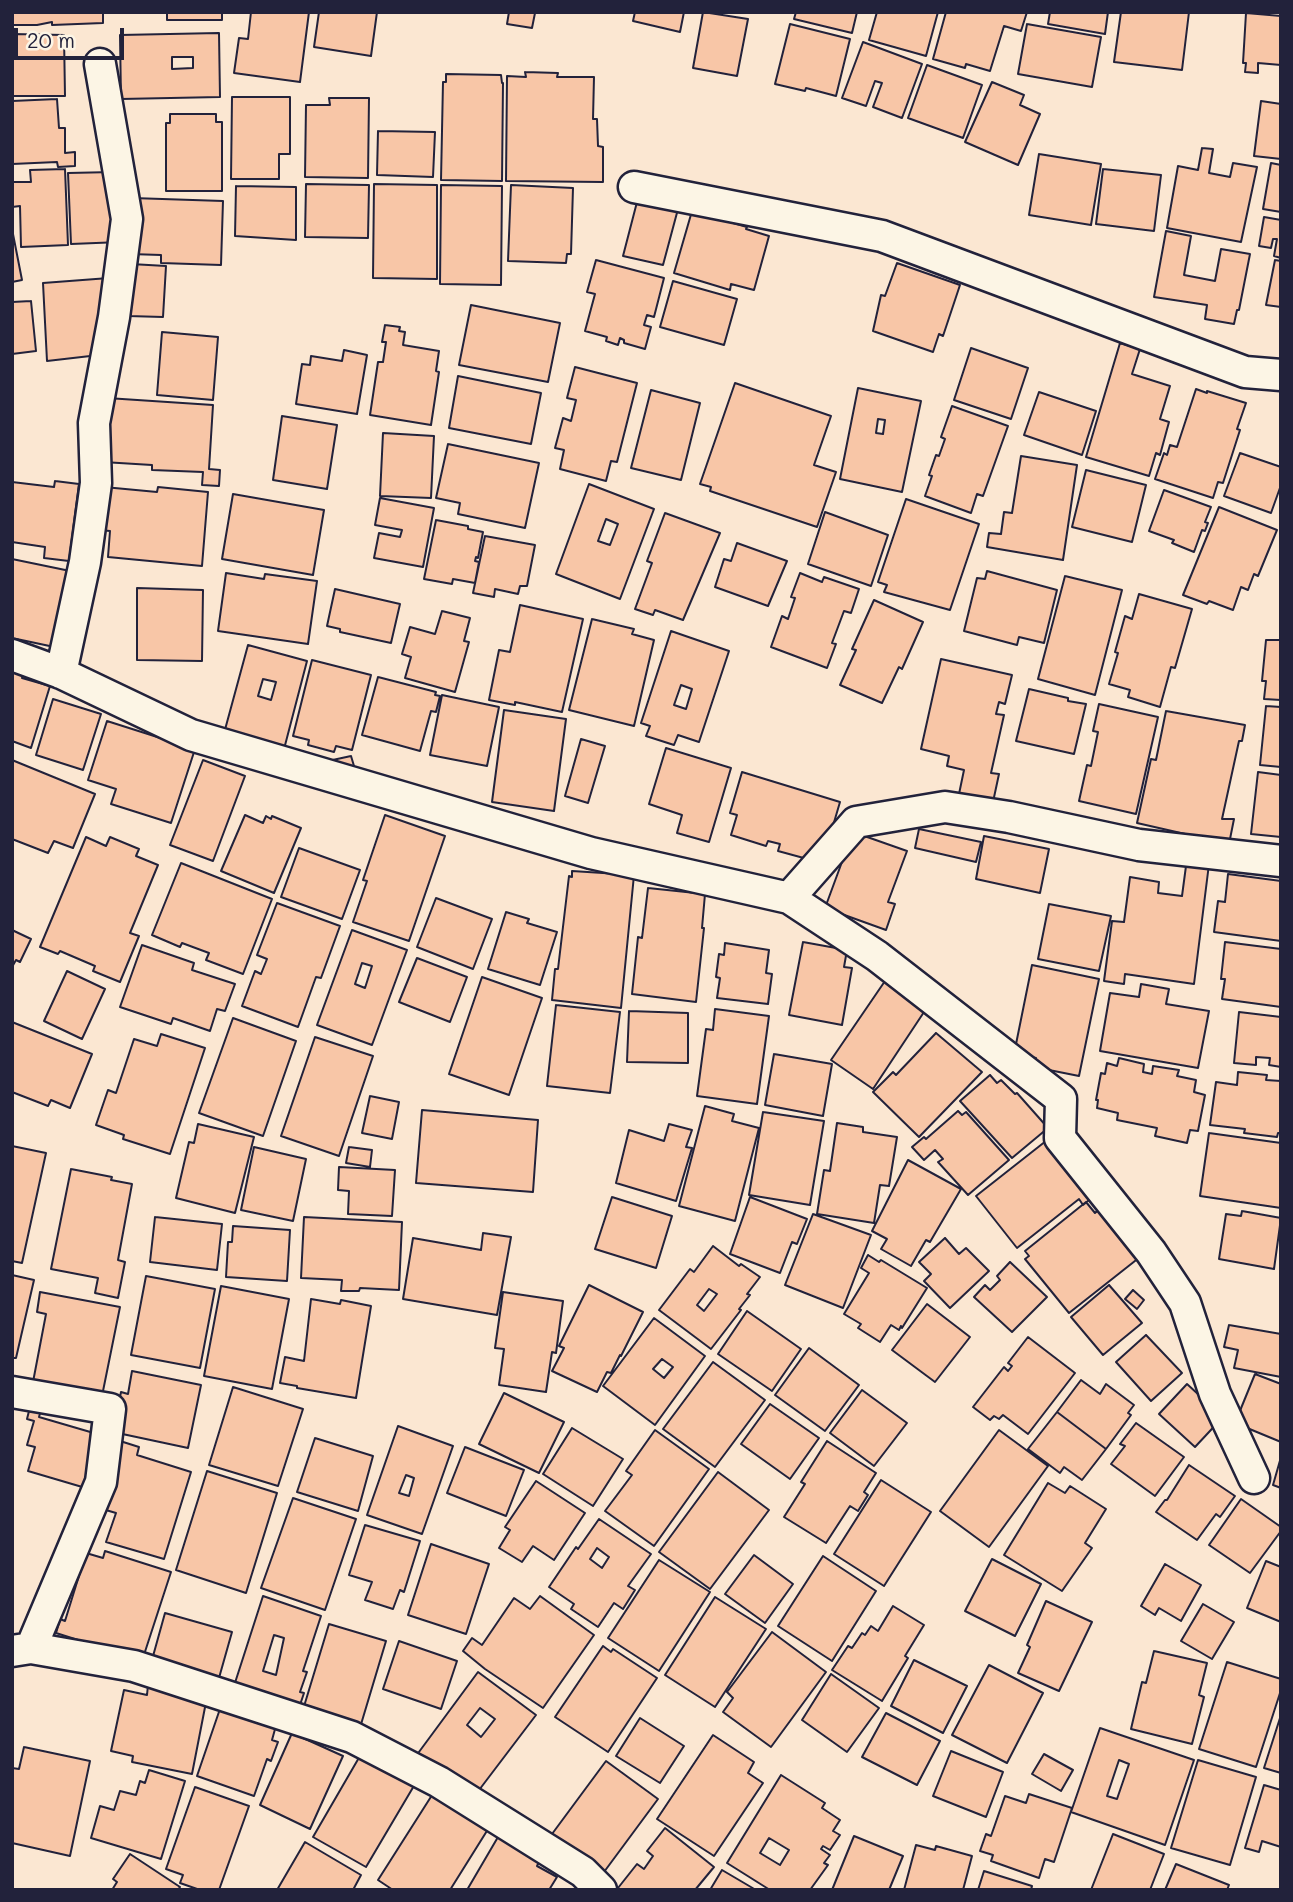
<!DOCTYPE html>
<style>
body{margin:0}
#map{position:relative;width:1293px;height:1902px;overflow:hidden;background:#fbe7d2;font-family:Mali,sans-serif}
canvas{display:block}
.frame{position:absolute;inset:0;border:14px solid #22223b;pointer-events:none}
.scale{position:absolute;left:14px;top:28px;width:110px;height:32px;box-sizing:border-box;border:4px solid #22223b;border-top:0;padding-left:9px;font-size:21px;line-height:24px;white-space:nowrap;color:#22223b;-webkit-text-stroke:5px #fcf5e5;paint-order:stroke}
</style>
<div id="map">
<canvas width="1293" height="1902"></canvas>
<div class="frame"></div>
<div class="scale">20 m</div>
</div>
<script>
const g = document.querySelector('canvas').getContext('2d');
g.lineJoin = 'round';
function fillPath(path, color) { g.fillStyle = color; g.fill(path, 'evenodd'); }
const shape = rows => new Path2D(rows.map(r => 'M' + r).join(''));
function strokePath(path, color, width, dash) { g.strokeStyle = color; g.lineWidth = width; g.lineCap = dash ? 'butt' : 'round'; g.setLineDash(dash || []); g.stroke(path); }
const building = shape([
 [12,12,103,12,103,23,52,25,52,22,37,25,12,25,12,12],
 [167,12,222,12,222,20,167,20,167,12],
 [251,12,309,12,300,82,234,73,239,38,248,39,251,12],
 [319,12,377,12,371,56,314,47,319,12],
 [509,12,543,12,535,13,532,28,507,24,509,12],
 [635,12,684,12,680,32,633,21,635,12],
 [703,12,748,19,737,76,693,68,703,12],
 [796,12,857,12,852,33,794,19,796,12],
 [877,12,938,12,926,56,869,40,877,12],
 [946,12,1027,12,1021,31,1004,26,990,71,966,64,965,68,933,59,946,12],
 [1050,12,1108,12,1105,34,1048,24,1050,12],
 [1121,12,1189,12,1182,70,1114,62,1121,12],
 [1246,13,1281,16,1281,65,1258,63,1258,73,1245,72,1246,63,1243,63,1246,13],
 [790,24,850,39,836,96,806,88,805,91,775,84,790,24],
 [1027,24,1101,37,1092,87,1018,74,1027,24],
 [219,33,220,97,121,99,120,35,219,33],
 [172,57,193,57,193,68,172,69,172,57],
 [12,34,64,35,65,96,12,96,12,34],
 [863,42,922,64,902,118,873,107,882,83,875,81,866,106,842,98,863,42],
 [927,65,982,85,963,138,908,118,927,65],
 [525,72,558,73,557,77,594,77,593,119,597,119,598,146,603,147,603,182,506,181,507,76,526,77,525,72],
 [446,74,501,75,502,83,503,83,502,181,441,180,443,82,446,82,446,74],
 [992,82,1024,95,1020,105,1040,114,1018,165,965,142,992,82],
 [232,97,290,97,290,154,279,154,279,179,231,179,232,97],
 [329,98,369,98,368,178,305,177,306,105,330,105,329,98],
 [57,99,59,128,65,128,65,153,75,152,75,166,58,167,57,162,12,164,12,101,57,99],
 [1261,101,1281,104,1281,159,1254,156,1261,101],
 [170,114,216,114,216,122,222,122,222,191,166,191,166,123,170,123,170,114],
 [378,131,435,132,433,177,377,175,378,131],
 [1202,148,1213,149,1209,173,1230,177,1233,163,1257,167,1241,242,1167,228,1178,166,1198,170,1202,148],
 [1039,154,1101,164,1091,225,1029,215,1039,154],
 [1271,163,1281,165,1281,212,1263,209,1271,163],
 [65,169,68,245,21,247,20,206,12,207,12,182,31,182,30,170,65,169],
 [1103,169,1161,175,1154,231,1096,224,1103,169],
 [114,172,121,242,71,244,68,173,114,172],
 [306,184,369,185,368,238,305,237,306,184],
 [374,184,437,185,437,279,373,278,374,184],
 [441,185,502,186,501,285,440,284,441,185],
 [511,185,573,188,571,254,567,254,566,263,508,261,511,185],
 [236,186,296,187,296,240,235,236,236,186],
 [132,198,223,201,221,265,161,263,161,255,130,254,132,198],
 [649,201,678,209,663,265,623,256,637,202,648,205,649,201],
 [692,211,747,227,746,229,769,236,754,290,731,284,730,290,674,273,692,211],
 [1264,217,1281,220,1281,258,1274,256,1277,239,1273,239,1271,248,1259,246,1264,217],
 [12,229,22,280,12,282,12,229],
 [1166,231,1191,236,1184,275,1215,281,1221,249,1250,254,1239,310,1237,310,1234,324,1205,319,1207,305,1154,297,1166,231],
 [596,260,664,278,654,317,647,315,644,325,651,327,645,349,624,343,624,340,620,338,618,345,606,341,607,337,585,331,595,294,587,292,596,260],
 [1275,260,1281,261,1281,307,1266,305,1275,260],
 [897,263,960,285,943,336,939,334,933,352,873,331,881,295,885,296,897,263],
 [131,264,166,266,163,317,128,316,131,264],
 [109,278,99,355,47,361,43,283,109,278],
 [673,281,737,299,724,345,660,327,673,281],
 [31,301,36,351,12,354,12,302,31,301],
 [471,305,560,323,548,382,459,365,471,305],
 [385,325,400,327,399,331,405,332,403,345,439,351,436,371,439,372,431,425,370,415,378,362,383,362,386,342,382,342,385,325],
 [162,332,218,337,213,400,157,395,162,332],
 [1120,343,1140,349,1132,374,1170,386,1160,419,1169,422,1160,455,1156,453,1149,476,1086,457,1120,343],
 [971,348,1028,368,1011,419,954,400,971,348],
 [344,350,367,355,357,414,296,404,302,364,310,365,311,356,342,361,344,350],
 [575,367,637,383,617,462,611,461,606,481,560,469,564,450,555,448,563,418,571,421,576,400,567,398,575,367],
 [458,376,541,393,531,444,449,428,458,376],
 [735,383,831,416,814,465,836,472,817,527,710,491,711,487,700,484,735,383],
 [858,388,921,401,902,492,840,479,858,388],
 [878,419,885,420,883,434,876,433,878,419],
 [1196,389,1207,393,1207,391,1246,403,1237,429,1240,430,1223,483,1218,482,1213,498,1155,479,1164,453,1167,455,1170,445,1177,447,1196,389],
 [651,390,700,403,681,480,631,468,651,390],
 [1039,392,1096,411,1082,455,1024,435,1039,392],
 [107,398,213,405,209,469,220,470,219,486,202,485,203,472,152,470,152,465,103,462,107,398],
 [952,406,1008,426,983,496,977,494,971,513,925,496,932,476,929,475,936,455,939,456,945,439,941,437,952,406],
 [282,416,337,425,327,489,273,480,282,416],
 [383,433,434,436,431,498,380,496,383,433],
 [448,444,539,463,525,528,458,514,460,503,436,498,448,444],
 [1240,453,1281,467,1281,485,1271,513,1224,496,1240,453],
 [1021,456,1077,465,1063,560,987,547,989,533,1001,534,1004,512,1012,513,1021,456],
 [1086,470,1146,485,1132,542,1072,527,1086,470],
 [55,481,79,484,69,561,44,558,45,547,12,542,12,482,54,487,55,481],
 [589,484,654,509,620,599,556,574,589,484],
 [606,519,618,524,610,545,598,541,606,519],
 [104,487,157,492,158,487,208,492,202,566,108,557,110,531,100,530,104,487],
 [1164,490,1211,507,1205,522,1208,523,1205,531,1202,530,1194,552,1172,543,1174,540,1149,531,1164,490],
 [233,494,324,510,313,575,222,559,233,494],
 [380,498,434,508,423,567,374,558,379,533,400,537,402,530,375,525,380,498],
 [906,499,979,524,950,610,884,592,887,585,878,582,906,499],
 [1219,507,1277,530,1258,576,1254,574,1248,590,1241,587,1233,610,1209,601,1207,604,1183,595,1219,507],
 [825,512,888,535,871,586,808,564,825,512],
 [665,513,720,533,683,620,655,610,653,615,635,609,652,563,647,561,665,513],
 [436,520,468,526,468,529,483,532,478,558,476,557,475,561,479,562,475,583,453,579,452,584,424,579,436,520],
 [485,536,535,545,527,586,520,586,518,594,495,589,494,597,473,593,485,536],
 [737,543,787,561,768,606,715,587,724,559,731,561,737,543],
 [12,559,75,572,59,648,12,638,12,559],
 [987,571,1057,590,1044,643,1019,637,1017,645,964,631,977,578,985,579,987,571],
 [226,573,264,579,265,574,317,581,308,644,218,631,226,573],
 [800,573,822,582,824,577,859,589,851,613,844,611,832,643,836,644,827,668,771,647,782,616,788,619,795,598,791,597,800,573],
 [1065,576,1122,590,1095,695,1038,679,1065,576],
 [137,588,203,590,202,661,137,660,137,588],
 [335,589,400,604,391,643,340,632,340,629,327,626,335,589],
 [1139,594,1192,609,1175,668,1171,667,1160,707,1128,697,1130,690,1109,684,1118,653,1115,652,1125,616,1132,619,1139,594],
 [874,600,923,622,902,669,899,667,882,703,840,685,856,650,852,649,874,600],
 [520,605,583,619,562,712,515,702,515,705,489,700,499,650,510,652,520,605],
 [442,611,470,618,464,641,469,642,455,692,405,678,411,657,402,654,410,627,435,634,442,611],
 [592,619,634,629,632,634,654,640,634,726,569,710,592,619],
 [671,631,729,651,699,742,678,735,674,745,646,736,650,726,641,723,671,631],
 [681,685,692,689,686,709,674,705,681,685],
 [1266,640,1281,640,1281,700,1264,699,1266,681,1262,681,1266,640],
 [248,645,307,661,283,753,223,737,248,645],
 [263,679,276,682,271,700,258,696,263,679],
 [941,659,1012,675,1005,704,999,702,996,714,1004,715,991,773,999,774,993,802,959,794,964,770,947,766,949,756,921,749,941,659],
 [312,660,371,675,352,750,336,746,334,752,308,745,309,740,293,736,312,660],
 [12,663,25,667,22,678,50,686,31,748,12,741,12,663],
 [378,677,436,692,435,695,440,696,436,712,431,711,420,751,362,735,378,677],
 [1029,689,1068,698,1068,701,1086,704,1074,754,1016,741,1029,689],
 [442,695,499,707,487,766,430,755,442,695],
 [53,699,101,714,83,770,36,755,53,699],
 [1099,704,1158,717,1136,814,1079,801,1087,765,1091,766,1098,732,1093,731,1099,704],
 [1266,706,1281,707,1281,767,1260,765,1266,706],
 [504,710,566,719,554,811,492,802,504,710],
 [1166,711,1245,725,1242,741,1239,741,1222,819,1234,819,1229,844,1137,823,1151,759,1156,760,1166,711],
 [107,721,195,749,171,823,111,804,116,789,88,780,107,721],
 [581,739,605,746,588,803,565,796,581,739],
 [666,748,731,768,709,842,677,833,682,815,649,804,666,748],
 [351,756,354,766,331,772,328,761,351,756],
 [12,760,95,794,73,848,54,841,48,853,12,839,12,760],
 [203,760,245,776,213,861,170,845,203,760],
 [742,772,840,802,825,853,811,860,778,851,780,844,768,841,766,846,731,835,737,815,730,813,742,772],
 [1258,772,1281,775,1281,837,1251,834,1258,772],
 [245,815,263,823,266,816,271,819,272,816,301,828,274,893,221,871,245,815],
 [385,815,445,836,409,941,353,922,367,881,363,880,385,815],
 [919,829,981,842,976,862,915,848,919,829],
 [853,832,907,851,888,902,895,904,886,930,825,908,853,832],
 [984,836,1049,849,1040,893,976,879,984,836],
 [86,837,106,846,110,837,139,849,136,856,158,865,130,933,139,936,120,982,93,971,95,966,60,951,58,954,40,947,86,837],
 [299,848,360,870,342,919,281,897,299,848],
 [1190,862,1209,864,1194,984,1125,974,1124,984,1104,981,1112,921,1124,922,1130,877,1159,882,1158,893,1182,896,1186,866,1189,867,1190,862],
 [181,863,272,899,243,974,206,960,209,953,182,943,180,947,152,935,181,863],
 [572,871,634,875,621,1008,552,1000,555,969,558,969,569,876,572,877,572,871],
 [1228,874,1281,881,1281,941,1214,932,1218,901,1225,902,1228,874],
 [648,888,705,894,702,928,704,928,696,1002,632,994,638,937,642,938,648,888],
 [436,898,492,919,473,969,417,947,436,898],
 [277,903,340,926,321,978,316,977,298,1027,242,1006,255,971,261,974,267,959,257,955,277,903],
 [1049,904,1111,916,1099,971,1038,959,1049,904],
 [506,912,529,919,527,923,557,932,540,985,488,969,506,912],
 [12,930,31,939,20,962,16,960,12,967,12,930],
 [352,930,407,950,372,1045,317,1025,352,930],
 [362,963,372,966,365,988,355,984,362,963],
 [803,942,847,950,844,967,852,968,842,1025,789,1015,803,942],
 [1225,942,1281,949,1281,1007,1222,999,1225,979,1221,979,1225,942],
 [725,943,769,950,766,973,772,974,768,1004,717,998,720,978,716,977,719,954,724,955,725,943],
 [142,945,194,963,192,970,235,984,225,1011,217,1009,210,1031,173,1018,171,1024,120,1007,142,945],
 [417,958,467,977,450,1022,399,1002,417,958],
 [1032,965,1099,979,1079,1076,1034,1067,1036,1058,1014,1054,1032,965],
 [67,971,105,989,82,1039,44,1021,67,971],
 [482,977,542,998,509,1095,449,1074,482,977],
 [885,981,926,1009,873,1089,831,1060,885,981],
 [1141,984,1169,989,1166,1004,1209,1011,1198,1068,1100,1051,1110,993,1139,997,1141,984],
 [556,1005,620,1012,610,1093,547,1086,556,1005],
 [715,1009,769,1016,757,1104,697,1096,706,1029,713,1030,715,1009],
 [629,1011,688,1013,688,1063,627,1062,629,1011],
 [1239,1012,1281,1017,1281,1067,1269,1065,1270,1058,1256,1057,1256,1065,1234,1063,1239,1012],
 [233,1018,296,1041,263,1136,199,1113,233,1018],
 [12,1022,92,1054,70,1108,51,1100,48,1106,12,1092,12,1022],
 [936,1033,982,1072,919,1137,873,1092,893,1072,896,1075,936,1033],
 [161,1034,205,1048,170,1154,123,1139,124,1135,96,1125,108,1090,116,1093,134,1039,157,1046,161,1034],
 [315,1037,373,1056,339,1156,281,1136,315,1037],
 [774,1054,832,1064,823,1116,765,1105,774,1054],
 [1119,1058,1144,1064,1143,1072,1152,1074,1153,1066,1179,1070,1177,1076,1196,1080,1194,1092,1205,1095,1198,1131,1190,1130,1187,1143,1155,1136,1157,1128,1117,1120,1118,1113,1097,1108,1098,1100,1096,1100,1101,1073,1105,1074,1107,1063,1117,1066,1119,1058],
 [1238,1072,1267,1075,1266,1080,1281,1081,1281,1133,1278,1133,1277,1137,1244,1133,1245,1129,1210,1125,1216,1082,1237,1085,1238,1072],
 [990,1075,997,1083,1001,1080,1015,1094,1017,1093,1048,1128,1012,1158,960,1101,990,1075],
 [370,1096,399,1102,392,1139,362,1133,370,1096],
 [705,1106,734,1114,732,1121,759,1128,735,1221,679,1206,705,1106],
 [422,1110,538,1120,533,1192,416,1183,422,1110],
 [958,1111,962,1115,966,1112,1009,1160,968,1195,938,1162,943,1159,935,1150,924,1160,912,1147,924,1137,926,1139,958,1111],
 [763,1112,824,1121,810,1205,749,1195,763,1112],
 [837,1123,863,1127,863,1132,897,1137,889,1186,880,1185,874,1223,817,1214,824,1170,830,1171,837,1123],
 [198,1124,254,1137,235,1213,176,1198,189,1142,194,1143,198,1124],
 [669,1124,692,1130,686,1147,692,1148,676,1201,616,1183,629,1130,664,1141,669,1124],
 [1209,1133,1281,1143,1281,1208,1200,1196,1209,1133],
 [1051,1137,1094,1196,1083,1205,1079,1199,1017,1248,976,1196,1051,1137],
 [12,1146,46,1153,22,1263,12,1261,12,1146],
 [254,1147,306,1159,293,1221,241,1210,254,1147],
 [349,1147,372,1150,370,1167,346,1163,349,1147],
 [908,1160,961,1189,930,1242,926,1240,911,1266,881,1249,887,1239,872,1231,908,1160],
 [339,1167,395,1170,392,1216,348,1214,349,1191,338,1190,339,1167],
 [71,1169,112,1177,111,1180,132,1184,118,1260,125,1262,118,1298,95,1293,98,1278,51,1269,71,1169],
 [612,1197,672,1216,656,1268,595,1249,612,1197],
 [750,1197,807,1219,797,1244,792,1242,780,1273,730,1254,750,1197],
 [1086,1202,1095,1213,1101,1208,1140,1257,1069,1313,1025,1259,1029,1256,1025,1251,1086,1202],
 [1242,1211,1281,1218,1274,1269,1219,1259,1226,1214,1241,1216,1242,1211],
 [813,1214,871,1235,843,1308,785,1285,813,1214],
 [155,1217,222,1224,217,1270,150,1262,155,1217],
 [304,1217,402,1222,399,1290,360,1288,359,1291,341,1291,342,1280,301,1278,304,1217],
 [233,1226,290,1230,287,1281,226,1277,228,1242,232,1242,233,1226],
 [483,1233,511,1237,497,1315,403,1299,413,1238,481,1250,483,1233],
 [945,1238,959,1254,966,1248,989,1271,950,1308,924,1281,931,1274,919,1262,945,1238],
 [713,1246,739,1266,741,1264,760,1277,747,1294,750,1295,739,1309,741,1310,711,1349,659,1310,690,1269,694,1272,713,1246],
 [709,1289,717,1294,704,1311,697,1305,709,1289],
 [868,1255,879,1262,881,1260,927,1288,902,1328,901,1326,899,1330,891,1325,880,1342,858,1328,861,1324,844,1314,869,1273,861,1268,868,1255],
 [1010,1262,1047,1297,1012,1332,974,1297,985,1285,990,1290,1000,1280,997,1276,1010,1262],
 [12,1275,34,1280,16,1358,12,1358,12,1275],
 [146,1276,215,1289,200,1368,131,1355,146,1276],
 [589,1285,643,1312,621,1356,620,1355,611,1373,607,1372,597,1392,552,1371,564,1348,559,1346,589,1285],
 [1109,1285,1142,1323,1103,1355,1071,1317,1109,1285],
 [221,1286,289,1299,272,1389,204,1376,221,1286],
 [1133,1290,1144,1300,1137,1309,1125,1299,1133,1290],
 [40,1292,120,1307,102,1396,33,1382,46,1314,37,1312,40,1292],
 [503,1292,563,1301,556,1353,552,1352,546,1392,499,1385,504,1349,495,1348,503,1292],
 [311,1299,340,1304,341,1300,371,1306,356,1398,297,1388,297,1386,280,1383,285,1357,304,1361,311,1299],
 [927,1304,970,1337,935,1382,892,1350,927,1304],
 [747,1311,801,1349,772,1391,718,1354,747,1311],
 [654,1318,705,1356,655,1425,603,1386,654,1318],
 [662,1359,673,1367,664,1378,653,1369,662,1359],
 [1229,1325,1281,1334,1281,1377,1234,1368,1238,1350,1224,1347,1229,1325],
 [1146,1335,1182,1373,1151,1401,1116,1362,1146,1335],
 [1028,1337,1075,1373,1028,1434,1003,1415,999,1419,994,1416,990,1420,973,1407,1004,1367,1008,1371,1012,1366,1008,1363,1028,1337],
 [809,1348,859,1385,825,1431,775,1395,809,1348],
 [713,1362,765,1400,715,1467,663,1429,713,1362],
 [132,1371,201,1385,188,1448,113,1432,121,1392,128,1394,132,1371],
 [1255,1374,1281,1384,1281,1442,1235,1423,1255,1374],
 [1081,1380,1100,1394,1106,1384,1134,1405,1128,1413,1131,1415,1106,1449,1057,1412,1081,1380],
 [1187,1384,1223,1417,1195,1447,1159,1414,1187,1384],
 [233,1387,303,1409,278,1486,209,1465,233,1387],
 [862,1390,907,1423,874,1466,830,1433,862,1390],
 [504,1393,564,1422,539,1473,479,1444,504,1393],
 [770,1404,819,1438,790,1479,741,1444,770,1404],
 [30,1407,41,1410,39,1417,104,1436,89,1489,28,1471,35,1447,27,1445,34,1421,27,1419,30,1407],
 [1057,1412,1106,1449,1082,1480,1064,1467,1060,1473,1028,1449,1057,1412],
 [1136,1423,1184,1457,1155,1496,1111,1464,1125,1446,1120,1444,1136,1423],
 [398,1426,453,1446,422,1534,367,1515,398,1426],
 [406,1475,414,1478,409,1496,399,1493,406,1475],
 [572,1428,623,1459,593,1506,543,1474,572,1428],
 [655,1430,709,1469,654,1546,605,1511,632,1475,626,1471,655,1430],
 [999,1430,1048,1466,989,1547,940,1511,999,1430],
 [315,1438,373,1456,358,1511,297,1492,315,1438],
 [120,1441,139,1447,137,1455,191,1472,164,1559,106,1542,116,1513,99,1508,120,1441],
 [827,1441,876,1473,864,1492,868,1495,858,1511,850,1506,826,1543,784,1517,805,1484,801,1482,827,1441],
 [465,1447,524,1470,506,1516,447,1493,465,1447],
 [1281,1457,1281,1488,1273,1485,1281,1457],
 [1189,1465,1235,1496,1220,1517,1216,1514,1197,1540,1156,1512,1165,1500,1167,1500,1189,1465],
 [207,1471,277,1493,246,1593,176,1570,207,1471],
 [718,1472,769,1510,710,1589,659,1552,718,1472],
 [881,1480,931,1512,884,1586,834,1554,881,1480],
 [536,1481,585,1513,554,1560,533,1546,522,1562,499,1548,510,1530,505,1527,536,1481],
 [1048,1483,1065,1493,1070,1486,1106,1509,1085,1543,1092,1548,1062,1591,1004,1555,1048,1483],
 [293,1498,356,1519,325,1610,261,1588,293,1498],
 [1241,1499,1281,1527,1281,1531,1250,1573,1209,1545,1241,1499],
 [599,1519,651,1554,628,1586,635,1590,623,1609,614,1603,598,1627,571,1609,574,1604,549,1587,576,1547,578,1549,599,1519],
 [597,1548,609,1557,602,1568,590,1559,597,1548],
 [365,1525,420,1541,404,1592,400,1590,393,1609,365,1600,372,1582,349,1575,365,1525],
 [431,1544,489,1564,466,1634,408,1615,431,1544],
 [105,1551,171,1572,141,1664,77,1644,78,1640,56,1633,60,1619,65,1621,86,1553,103,1558,105,1551],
 [754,1555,793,1584,765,1623,725,1594,754,1555],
 [823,1556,876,1591,832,1661,778,1626,823,1556],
 [992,1559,1041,1584,1015,1636,965,1611,992,1559],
 [659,1560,710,1592,659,1671,608,1638,659,1560],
 [1266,1561,1281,1567,1281,1622,1247,1608,1266,1561],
 [1165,1564,1201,1585,1181,1621,1159,1608,1155,1615,1141,1606,1165,1564],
 [263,1596,321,1616,303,1671,307,1672,300,1692,304,1693,298,1711,233,1689,263,1596],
 [274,1635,284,1638,276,1675,263,1671,274,1635],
 [540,1596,594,1635,543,1708,485,1669,463,1651,472,1638,482,1645,514,1598,530,1609,540,1596],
 [715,1597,766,1629,715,1707,665,1675,715,1597],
 [1046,1601,1092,1622,1059,1691,1018,1673,1030,1647,1027,1645,1046,1601],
 [1203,1604,1234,1622,1212,1659,1181,1641,1203,1604],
 [893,1606,924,1625,905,1656,908,1658,882,1701,832,1670,848,1646,852,1648,862,1633,865,1635,871,1626,878,1631,893,1606],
 [165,1613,232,1632,217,1685,150,1667,165,1613],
 [329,1624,386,1641,359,1731,302,1713,329,1624],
 [772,1632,826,1672,771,1747,723,1712,733,1698,727,1692,772,1632],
 [399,1641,457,1661,441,1709,383,1689,399,1641],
 [603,1646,611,1652,613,1649,657,1678,608,1752,555,1717,603,1646],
 [1154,1651,1207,1663,1199,1695,1204,1697,1192,1744,1131,1729,1142,1682,1146,1683,1154,1651],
 [914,1660,967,1686,943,1733,891,1706,914,1660],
 [1227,1662,1281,1679,1281,1690,1256,1767,1199,1749,1227,1662],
 [989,1665,1043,1693,1007,1763,952,1735,989,1665],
 [478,1672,536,1715,473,1798,416,1756,478,1672],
 [480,1708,495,1719,481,1737,467,1725,480,1708],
 [831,1674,879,1708,847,1752,802,1720,831,1674],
 [148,1685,207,1697,192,1774,132,1762,133,1756,111,1751,124,1690,147,1695,148,1685],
 [222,1703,277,1722,272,1740,278,1742,271,1761,267,1759,254,1796,197,1776,222,1703],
 [886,1713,940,1741,917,1785,862,1757,886,1713],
 [640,1718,684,1746,660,1783,616,1756,640,1718],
 [1280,1718,1281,1718,1281,1773,1264,1768,1280,1718],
 [1100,1728,1194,1760,1165,1845,1071,1812,1100,1728],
 [1119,1760,1129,1764,1117,1799,1107,1796,1119,1760],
 [292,1733,343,1756,310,1829,260,1805,292,1733],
 [713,1735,754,1762,748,1773,763,1783,714,1856,657,1819,713,1735],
 [24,1747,90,1761,70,1856,12,1843,12,1768,19,1769,24,1747],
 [364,1749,418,1779,366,1867,313,1837,364,1749],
 [951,1751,1003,1772,986,1817,933,1796,951,1751],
 [1044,1754,1073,1770,1061,1791,1032,1774,1044,1754],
 [1198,1760,1256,1777,1230,1865,1171,1848,1198,1760],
 [606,1761,658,1799,604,1872,552,1834,606,1761],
 [149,1770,185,1781,161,1859,91,1838,100,1806,114,1810,120,1791,136,1795,140,1781,145,1783,149,1770],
 [781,1775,825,1803,822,1808,840,1820,833,1831,840,1835,830,1850,823,1846,821,1849,830,1855,824,1863,828,1865,810,1890,770,1890,727,1863,781,1775],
 [769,1838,789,1850,780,1865,760,1853,769,1838],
 [1264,1785,1281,1790,1281,1847,1262,1841,1259,1852,1245,1848,1264,1785],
 [195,1787,249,1806,219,1890,200,1890,180,1883,183,1875,166,1869,195,1787],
 [434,1792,490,1826,450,1890,393,1890,378,1880,434,1792],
 [1029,1794,1072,1808,1054,1862,1045,1859,1039,1878,991,1861,993,1855,980,1851,986,1834,991,1836,1005,1796,1026,1803,1029,1794],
 [665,1828,714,1867,695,1890,620,1890,618,1888,637,1864,644,1869,653,1856,647,1851,665,1828],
 [1113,1834,1164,1854,1150,1890,1091,1890,1113,1834],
 [854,1836,903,1856,889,1890,832,1890,854,1836],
 [498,1837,539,1862,537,1866,557,1877,549,1890,467,1890,498,1837],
 [305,1842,361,1875,353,1890,277,1890,305,1842],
 [916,1845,935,1850,936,1846,972,1856,963,1890,904,1890,916,1845],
 [130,1854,180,1887,178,1890,112,1890,117,1882,113,1879,130,1854],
 [1176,1864,1229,1885,1227,1890,1165,1890,1176,1864],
 [722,1870,756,1890,710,1890,722,1870],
 [984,1871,1032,1886,1031,1890,978,1890,984,1871]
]);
fillPath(building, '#f8c6a7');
strokePath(building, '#22223b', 2);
const minor = shape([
 [634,187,882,236,1245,372,1281,375],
 [12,655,61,673,191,735,591,853,789,898,856,822,945,807,1009,817,1139,845,1281,861],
 [61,673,85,562,96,483,94,423,114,317,127,219,100,64],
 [789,898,877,956,1061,1099,1060,1138,1151,1252,1185,1303,1215,1394,1254,1478],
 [12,1392,110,1409,101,1482,31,1648],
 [12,1651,31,1648,134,1666,352,1737,439,1782,583,1872,601,1890]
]);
strokePath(minor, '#22223b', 35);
strokePath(minor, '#fcf5e5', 30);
</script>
